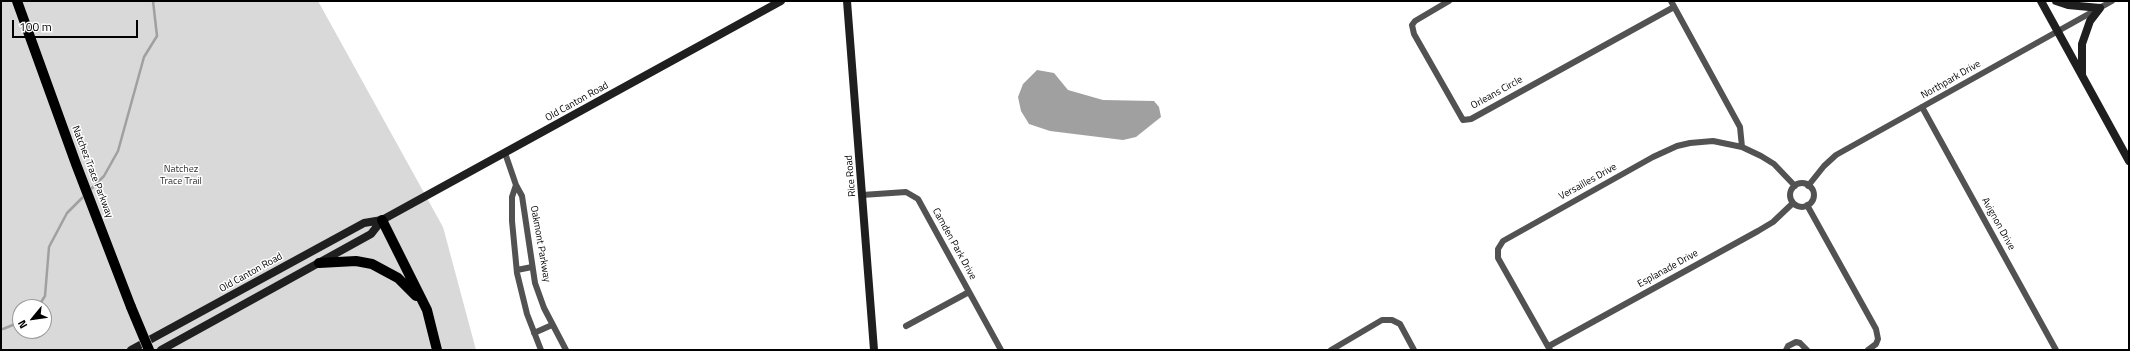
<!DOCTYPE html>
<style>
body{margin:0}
#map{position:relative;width:2130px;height:351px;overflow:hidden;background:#fff;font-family:"Titillium Web",sans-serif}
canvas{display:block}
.frame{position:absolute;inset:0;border:2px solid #000;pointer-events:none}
.north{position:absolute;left:12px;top:299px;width:40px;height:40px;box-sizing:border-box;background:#fff;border:1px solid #999;border-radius:50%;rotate:241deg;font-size:11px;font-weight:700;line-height:16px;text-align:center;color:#000}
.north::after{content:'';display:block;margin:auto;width:14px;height:18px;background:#000;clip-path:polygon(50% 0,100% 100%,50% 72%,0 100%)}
.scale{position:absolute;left:12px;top:20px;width:126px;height:18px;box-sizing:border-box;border:2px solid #000;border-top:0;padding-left:5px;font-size:12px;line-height:14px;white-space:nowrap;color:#000;-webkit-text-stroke:3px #fff;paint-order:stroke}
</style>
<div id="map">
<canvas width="2130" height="351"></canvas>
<div class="frame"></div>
<div class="north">N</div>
<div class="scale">100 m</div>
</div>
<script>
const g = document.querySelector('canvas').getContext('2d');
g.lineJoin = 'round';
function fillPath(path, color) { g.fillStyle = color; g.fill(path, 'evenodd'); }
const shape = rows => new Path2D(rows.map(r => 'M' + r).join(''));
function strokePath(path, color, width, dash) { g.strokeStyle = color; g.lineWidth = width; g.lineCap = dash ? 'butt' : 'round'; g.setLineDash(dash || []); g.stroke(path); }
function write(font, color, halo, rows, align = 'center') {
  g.font = font + ' "Titillium Web",sans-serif'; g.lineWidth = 3; g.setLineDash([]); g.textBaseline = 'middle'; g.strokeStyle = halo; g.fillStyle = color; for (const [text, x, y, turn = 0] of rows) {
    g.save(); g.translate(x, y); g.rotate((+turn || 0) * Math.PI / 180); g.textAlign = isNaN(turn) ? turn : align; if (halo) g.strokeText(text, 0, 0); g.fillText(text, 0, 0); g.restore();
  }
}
fillPath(shape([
 [1,1,318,1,443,227,476,350,1,350],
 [20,307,44,307,44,331,20,331]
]), '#d9d9d9');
fillPath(shape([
 [1037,70,1054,73,1068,90,1103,100,1154,101,1159,107,1161,117,1136,137,1123,140,1050,131,1029,124,1021,111,1018,97,1023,84]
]), '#a0a0a0');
strokePath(shape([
 [89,191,104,176,118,151,144,57,157,36,153,1],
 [38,307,45,296,49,247,67,213,85,195],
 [3,329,20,322]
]), '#a0a0a0', 2.5);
const primary = shape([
 [17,1,76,164,131,307],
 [382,220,427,310,437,350],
 [319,263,356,261,372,264,398,278,416,296]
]);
strokePath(primary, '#dbdbdb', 11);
strokePath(shape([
 [1449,1,1415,21,1412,25,1414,34,1463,120,1471,119,1674,7],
 [1671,1,1740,127,1742,147],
 [1922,107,2056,350],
 [505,153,516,185,522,196,535,283,544,308,566,350],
 '1790 195a12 12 0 1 1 24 0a12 12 0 1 1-24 0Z',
 [516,185,512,197,512,221,517,273,527,314,541,350],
 [1808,186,1824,166,1836,155,2112,1],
 [862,195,906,192,918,199,1001,350],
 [1807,205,1876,329,1878,339,1876,344,1868,350],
 [517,270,532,267],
 [906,326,969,292],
 [534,333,552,325],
 [1549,346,1758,231,1773,222,1793,203],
 [1331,350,1382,320,1392,320,1400,324,1414,350],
 [1550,350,1498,258,1498,249,1503,241,1653,157,1677,146,1690,143,1713,141,1742,147,1761,156,1774,164,1795,186],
 [1786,350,1788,346,1796,342,1800,343,1807,350]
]), '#525252', 6);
strokePath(shape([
 [847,1,874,350],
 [2041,1,2129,161],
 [2056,1,2068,5,2100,8],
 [2082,74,2082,44,2090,21,2100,8],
 [131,350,364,223,382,220,781,1],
 [161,350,371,234,382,220]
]), '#1f1f1f', 8);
strokePath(primary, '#000', 10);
const primaryBridge = shape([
 [131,307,149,350]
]);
strokePath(primaryBridge, '#dbdbdb', 11, []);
strokePath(primaryBridge, '#000', 10);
write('10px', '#000', '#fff', [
 ["Northpark Drive",1951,80,-30],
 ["Orleans Circle",1497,93,-29],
 ["Old Canton Road",577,102,-29],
 ["Natchez Trace Parkway",92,172,69],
 ["Rice Road",851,176,-95],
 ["Versailles Drive",1588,182,-29],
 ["Avignon Drive",1998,224,61],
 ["Oakmont Parkway",540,244,80],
 ["Camden Park Drive",954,244,61],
 ["Esplanade Drive",1668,269,-29],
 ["Old Canton Road",251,273,-29]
]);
write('10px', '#303030', '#fff', [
 ["Natchez",181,170],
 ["Trace Trail",181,182]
]);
</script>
